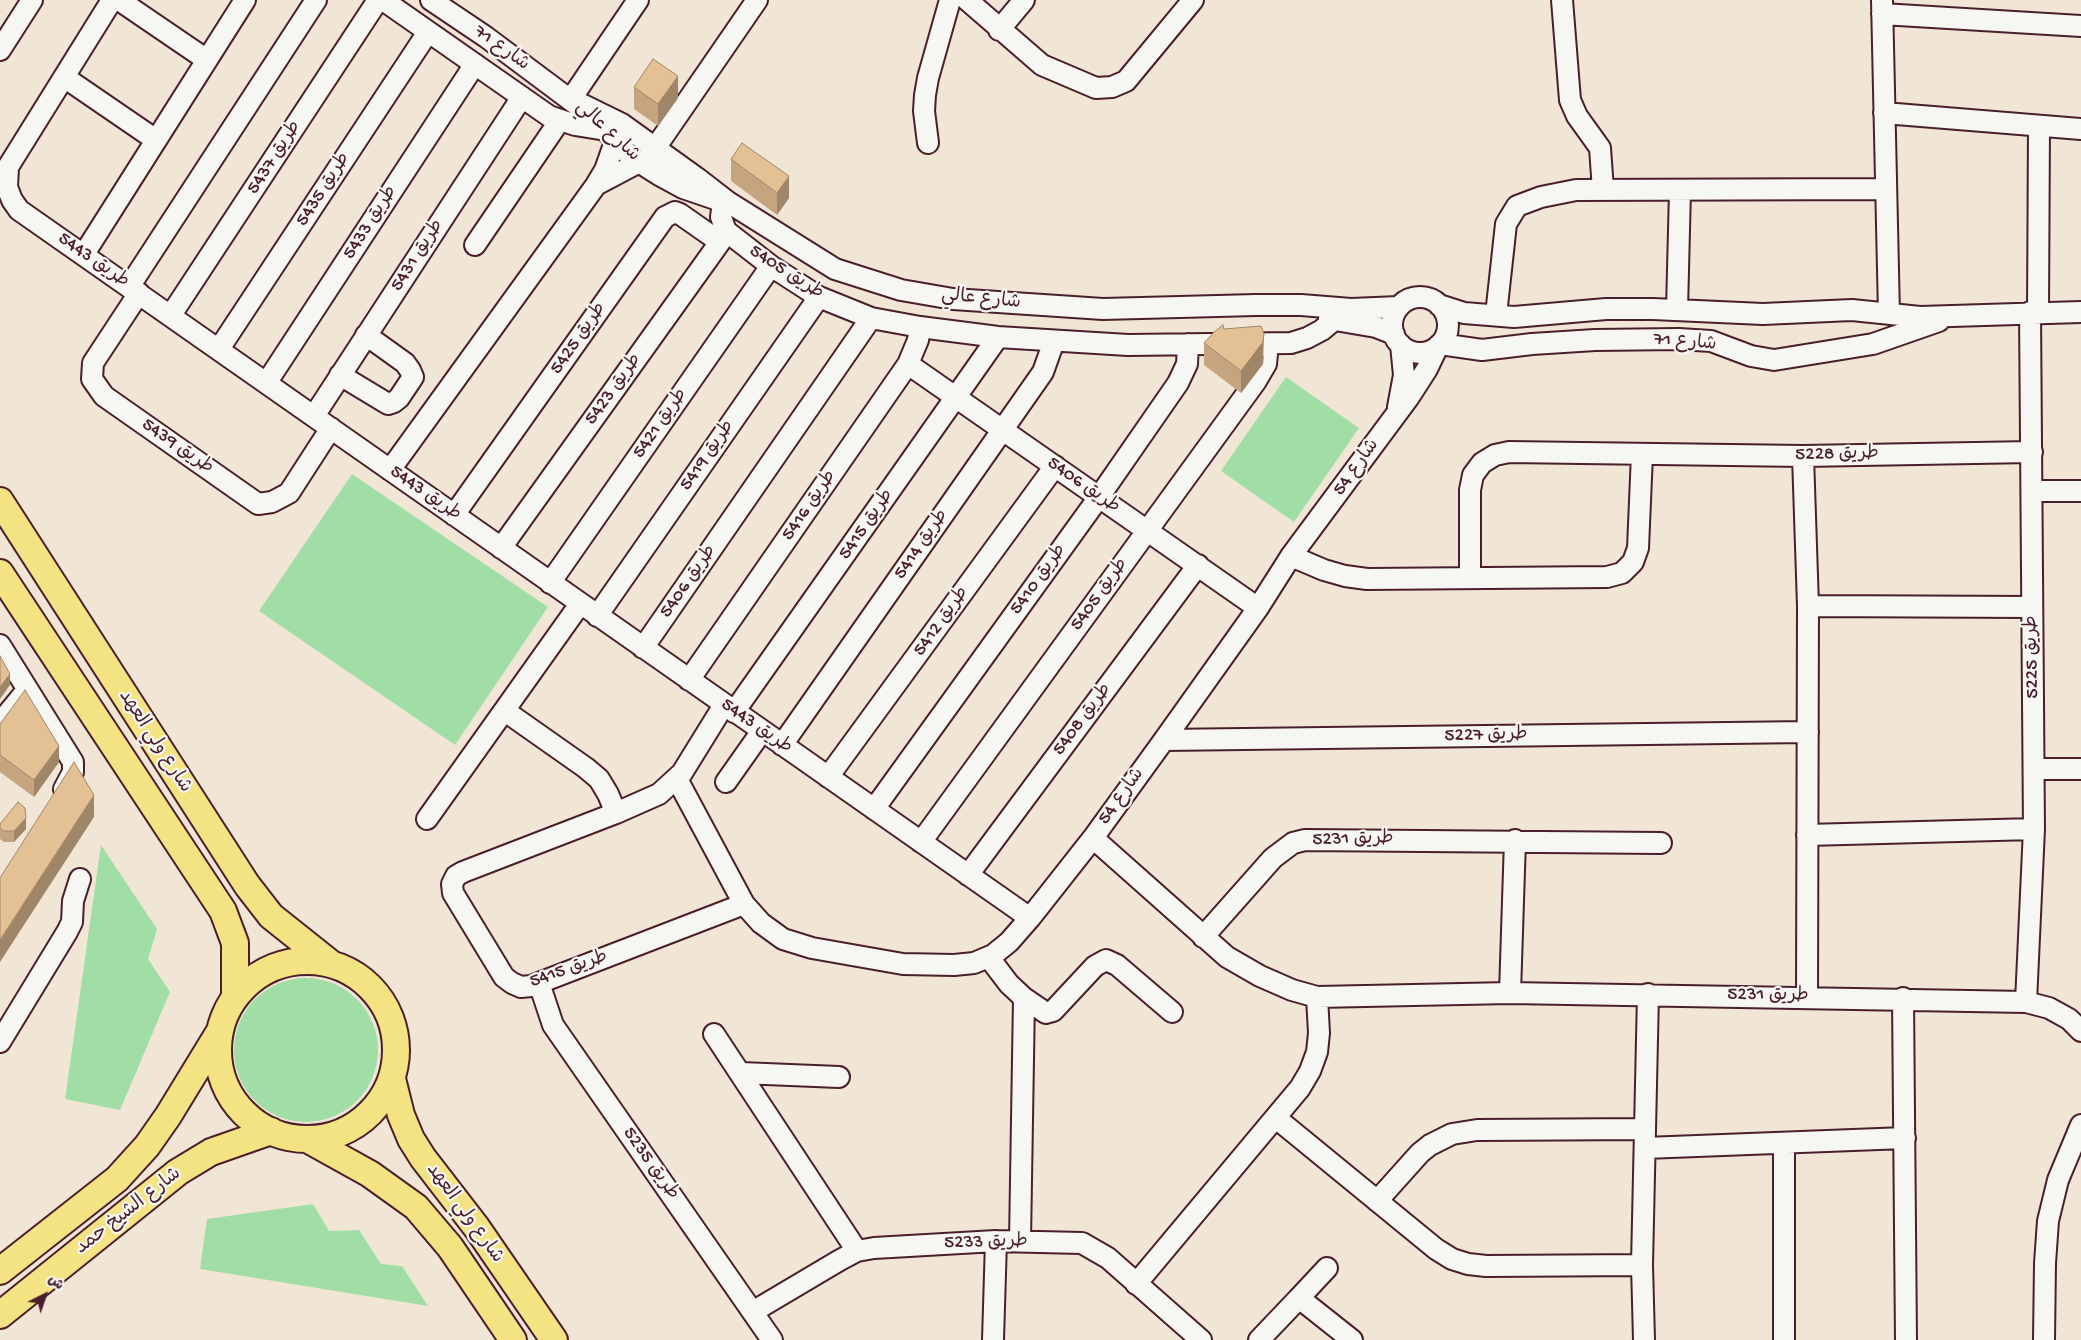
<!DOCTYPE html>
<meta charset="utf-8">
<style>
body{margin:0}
#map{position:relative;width:2081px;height:1340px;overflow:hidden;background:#f1e6d6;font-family:"Gochi Hand","Playpen Sans Arabic",sans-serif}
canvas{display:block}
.north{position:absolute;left:20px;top:1270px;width:50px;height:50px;-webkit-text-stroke:4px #f6f6f2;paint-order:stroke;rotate:41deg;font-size:14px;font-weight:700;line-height:20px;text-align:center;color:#4a1f2b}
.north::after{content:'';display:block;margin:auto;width:18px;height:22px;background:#4a1f2b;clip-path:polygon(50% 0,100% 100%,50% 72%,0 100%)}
</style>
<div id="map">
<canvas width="2081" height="1340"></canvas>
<div class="north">ش</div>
</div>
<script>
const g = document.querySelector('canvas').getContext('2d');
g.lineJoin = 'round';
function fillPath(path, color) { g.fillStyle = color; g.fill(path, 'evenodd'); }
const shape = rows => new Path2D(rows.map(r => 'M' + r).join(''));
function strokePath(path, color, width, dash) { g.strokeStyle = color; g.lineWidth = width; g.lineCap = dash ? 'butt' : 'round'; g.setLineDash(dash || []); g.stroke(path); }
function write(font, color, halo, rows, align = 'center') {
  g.font = font + ' "Gochi Hand","Playpen Sans Arabic",sans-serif'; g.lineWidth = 4.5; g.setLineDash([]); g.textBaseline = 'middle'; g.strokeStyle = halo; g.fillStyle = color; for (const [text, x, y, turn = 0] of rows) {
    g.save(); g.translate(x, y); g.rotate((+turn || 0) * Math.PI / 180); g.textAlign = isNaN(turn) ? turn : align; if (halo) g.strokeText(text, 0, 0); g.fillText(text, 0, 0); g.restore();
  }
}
fillPath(shape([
 [1286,377,1359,428,1294,522,1221,471],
 [352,474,548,607,455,745,259,611],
 [101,845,157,929,148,959,170,992,120,1110,65,1099],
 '234 1050a72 72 0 1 1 144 0a72 72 0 1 1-144 0Z',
 [313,1204,329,1231,359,1230,381,1264,402,1266,428,1306,200,1269,207,1219]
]), '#a1dea6');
const minor = shape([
 [112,0,8,167,7,187,12,200,19,210,1030,918],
 [119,0,207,60],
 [383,0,549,116,575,125,606,130],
 [431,0,486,37,581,108],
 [967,0,1042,65,1096,88,1112,87,1126,81,1193,0],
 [1562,0,1570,100,1577,116,1600,148,1603,190],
 [1882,0,1889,314],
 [1882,14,2081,26],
 [999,30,1024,0],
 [0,50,32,0],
 [64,77,156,140],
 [571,99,622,124,697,178,728,202,835,269,901,290,953,299,1103,309,1256,305,1301,305,1351,309,1399,307],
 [571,99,638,0],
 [1884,113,2081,129],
 [608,133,631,157,661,176,683,188,718,200],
 [928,143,924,111,925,95,928,78,950,0],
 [596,185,649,157,757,0],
 [728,202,722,210,721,217,726,231,771,266,819,297,871,318,920,327,998,337,1128,345,1291,343,1307,338,1322,330,1335,319],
 [475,245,560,120],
 [84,254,245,0],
 [129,287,316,0],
 [139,293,93,363,92,379,104,396,258,504,272,502,289,493,331,428],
 '1392 325a28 28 0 1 1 56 0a28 28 0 1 1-56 0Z',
 [1439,305,1464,313,1514,317,1606,309,1653,309,1763,314,1852,310,1920,317,2081,312],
 [1677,310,1680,190],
 [2038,312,2039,126],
 [171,315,378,0],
 [1496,315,1506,224,1517,206,1541,197,1576,190,1886,189],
 [1329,319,1376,327,1394,334],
 [1440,344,1482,350,1532,344,1595,340,1679,339,1711,341,1751,356,1774,360,1873,344,1939,321],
 [219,349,428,32],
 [908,364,1258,608],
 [340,375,388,404,394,402,399,398,413,377,410,370,405,363,366,335],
 [267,382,475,64],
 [1398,407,1404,375,1401,345],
 [314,416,522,97],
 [1803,456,1808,606,1807,997],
 [390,470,596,185,605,170,617,136,627,128],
 [2032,491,2081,491],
 [454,515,665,217,675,212,680,214,720,242],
 [501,548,720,242,726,231],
 [1291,556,1324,570,1345,576,1367,579,1607,577,1622,573,1633,562,1638,548,1642,454],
 [1470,577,1470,490,1473,475,1482,463,1495,455,1509,452,1803,456,2032,452],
 [550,583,771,266],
 [1808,606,2032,607],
 [597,616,819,297],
 [0,645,73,762,73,772,64,789],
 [643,648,871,318],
 [689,680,908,364,918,340,920,327],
 [724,705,682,773,659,794,616,813,463,872,456,876,452,884,453,893,504,977,512,983,521,987,531,986,744,904],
 [505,711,586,768,599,779,608,794,616,813],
 [734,712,998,337],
 [0,723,27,690],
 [1164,740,1808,732],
 [782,745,1043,372,1054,341],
 [2035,769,2081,769],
 [828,777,1055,466],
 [677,779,744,904,761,923,783,939,812,948,903,964,954,965,974,963,993,955,1009,942,1030,918,1093,838,1164,740,1258,608,1291,556,1409,397,1427,369,1438,346],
 [726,782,762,731],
 [874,809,1099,497,1178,383,1187,364,1188,344],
 [427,819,580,604],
 [1807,835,2034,829],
 [1093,838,1227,957,1260,976,1292,990,1317,997,1510,993,2026,1002,2049,1008,2069,1019,2081,1031],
 [921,842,1256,381,1266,364,1268,344],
 [968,875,1198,565],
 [1203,937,1273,858,1293,843,1305,840,1661,843],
 [993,955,993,963,1009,984,1024,998,1046,1013,1053,1011,1095,966,1106,960,1117,965,1172,1012],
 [539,983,553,1025,772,1340],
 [1510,993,1515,840],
 [1903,998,1906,1340],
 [2026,1002,2034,829,2030,312],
 [714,1034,857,1251],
 [0,1042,67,932,72,922,73,901,80,879],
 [741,1073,839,1077],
 [1276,1118,1436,1249,1452,1259,1468,1264,1486,1266,1642,1265],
 [1645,1148,1905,1138],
 [1377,1201,1420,1153,1430,1145,1452,1134,1477,1130,1645,1129],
 [1020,1241,1024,998],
 [1136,1284,1300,1088,1310,1071,1317,1052,1319,1033,1317,997],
 [1299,1298,1327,1268],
 [754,1311,840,1260,857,1251,874,1248,996,1241,1082,1243,1108,1258,1201,1340],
 [993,1340,996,1241],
 [1259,1340,1299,1298,1352,1340],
 [1644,1340,1642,1265,1648,994],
 [1784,1340,1784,1143],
 [2044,1340,2045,1263,2048,1221,2058,1180,2081,1125]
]);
const major = shape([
 [0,501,247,885,271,916,330,963],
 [0,573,223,911,235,943,235,997],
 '218 1050a89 89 0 1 1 178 0a89 89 0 1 1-178 0Z',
 [392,1079,401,1115,411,1139,423,1158,477,1228,554,1340],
 [307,1139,370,1174,416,1207,450,1247,513,1340],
 [0,1271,117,1179,147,1146,168,1116,220,1031],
 [0,1315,178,1172,211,1152,271,1131]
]);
strokePath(minor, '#4a1f2b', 24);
strokePath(major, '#4a1f2b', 30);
strokePath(minor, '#f6f6f2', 20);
strokePath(major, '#f4e382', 26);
fillPath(shape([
 [634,87,678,98,658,126,634,109],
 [731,159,789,198,777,215,731,181],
 [1224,329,1264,356,1263,364,1241,393,1204,365,1204,343],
 [0,724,59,762,34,797,0,772],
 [0,824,26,829,14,842,4,842,0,839]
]), '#c4a580');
fillPath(shape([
 [678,76,678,98,658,126,658,104],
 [789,176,789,198,777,215,777,193],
 [1264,334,1263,364,1241,393,1241,371],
 [10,674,10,685,0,699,0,687],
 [59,746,59,762,34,797,34,780],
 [94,795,94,817,0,962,0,940],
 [26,818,26,829,14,842,14,831]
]), '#a08668');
const building = shape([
 [653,59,678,76,658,104,634,87,653,59],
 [742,143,789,176,777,193,731,159,742,143],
 [1223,325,1224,329,1261,326,1264,334,1263,342,1241,371,1204,343,1214,332,1223,325],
 [0,656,10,674,0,687,0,656],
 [25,690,59,746,34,780,0,755,0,724,25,690],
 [74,762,94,795,0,940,0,878,74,762],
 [18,802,25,808,26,818,14,831,4,831,0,828,0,824,18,802]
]);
fillPath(building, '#e4c095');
strokePath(building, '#a08668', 1);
write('19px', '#4a1f2b', '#f6f6f2', [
 ["شارع 71",501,49,36],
 ["شارع عالي",607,132,43],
 ["طريق 5437",275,158,-57],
 ["طريق 5435",324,190,-57],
 ["طريق 5433",371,223,-57],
 ["طريق 5431",418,256,-57],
 ["طريق 5443",93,261,35],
 ["طريق 5405",786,273,33],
 ["شارع عالي",981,300,6],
 ["طريق 5425",579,339,-55],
 ["شارع 71",1685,343,5],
 ["طريق 5423",614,390,-54],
 ["طريق 5421",661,424,-55],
 ["طريق 5439",177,447,35],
 ["طريق 5228",1837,455,-1],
 ["طريق 5419",708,456,-55],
 ["شارع 54",1357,468,-54],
 ["طريق 5406",1083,486,35],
 ["طريق 5443",425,494,35],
 ["طريق 5416",810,506,-55],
 ["طريق 5415",867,525,-55],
 ["طريق 5414",922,545,-55],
 ["طريق 5410",1039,580,-54],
 ["طريق 5406",689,582,-55],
 ["طريق 5405",1100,595,-54],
 ["طريق 5412",942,622,-54],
 ["طريق 5225",2033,657,-91],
 ["طريق 5408",1083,720,-53],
 ["طريق 5443",756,727,35],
 ["طريق 5227",1486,736,-1],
 ["شارع ولي العهد",154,742,57],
 ["شارع 54",1122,797,-54],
 ["طريق 5231",1353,840,-1],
 ["طريق 5415",569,970,-19],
 ["طريق 5231",1768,996,1],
 ["طريق 5235",650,1164,55],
 ["شارع الشيخ حمد",129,1212,-38],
 ["شارع ولي العهد",464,1214,54],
 ["طريق 5233",986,1243,-1]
]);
</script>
